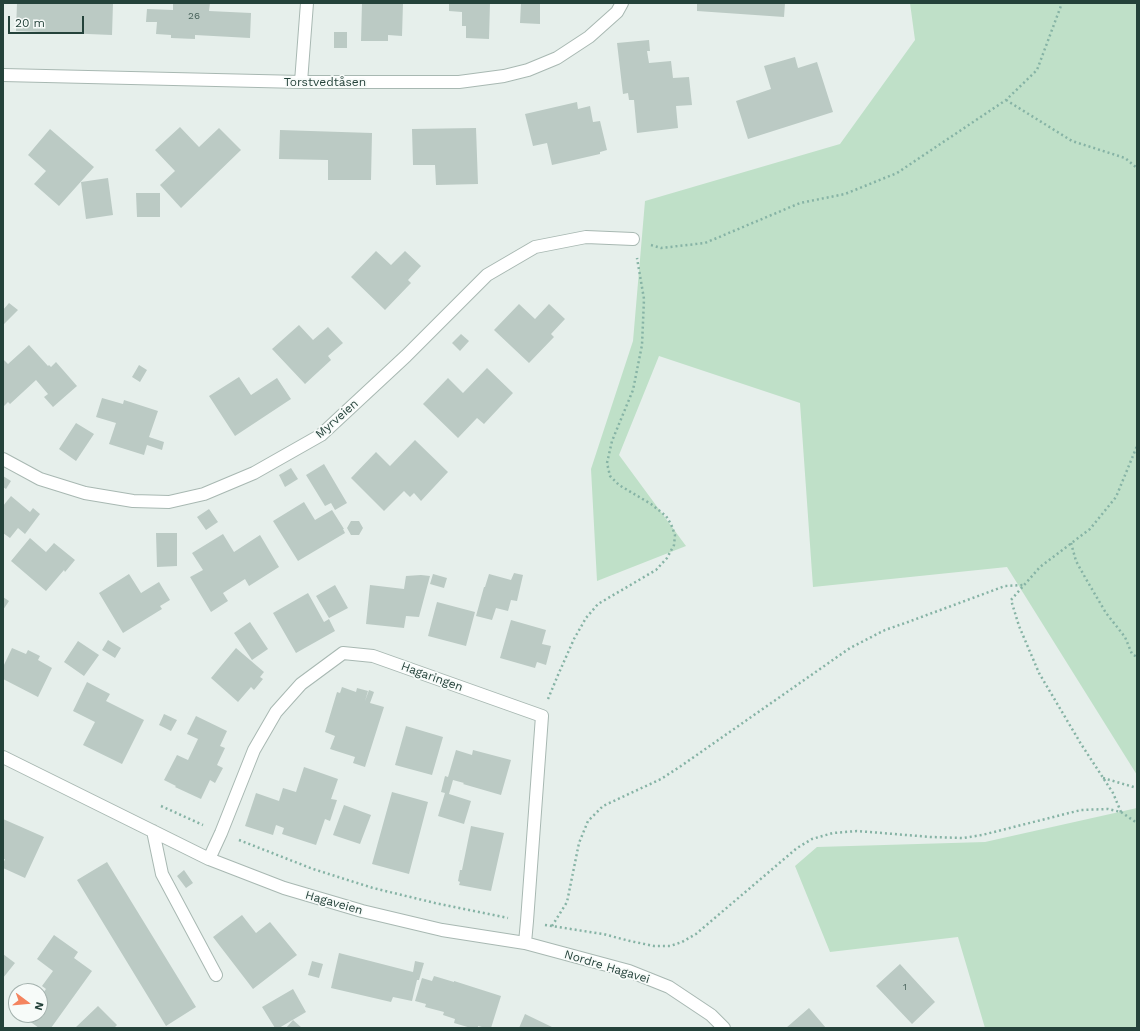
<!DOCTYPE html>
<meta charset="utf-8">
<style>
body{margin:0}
#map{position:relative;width:1140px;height:1031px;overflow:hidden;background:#e6efeb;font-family:"Work Sans",sans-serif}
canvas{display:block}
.frame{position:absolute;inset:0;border:4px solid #24423a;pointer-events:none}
.north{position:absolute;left:8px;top:983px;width:40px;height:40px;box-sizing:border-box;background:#f7fbf9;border:1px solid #a3b1ad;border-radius:50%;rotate:106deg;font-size:11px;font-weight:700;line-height:16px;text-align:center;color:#24423a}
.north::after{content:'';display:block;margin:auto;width:14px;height:18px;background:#f4845f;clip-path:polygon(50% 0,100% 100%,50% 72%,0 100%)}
.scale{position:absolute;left:8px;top:16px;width:76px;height:18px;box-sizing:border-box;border:2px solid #24423a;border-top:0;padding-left:5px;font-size:12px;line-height:14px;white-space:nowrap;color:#24423a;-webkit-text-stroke:3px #f7fbf9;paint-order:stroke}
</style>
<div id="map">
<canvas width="1140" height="1031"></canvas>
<div class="frame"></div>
<div class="north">N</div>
<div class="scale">20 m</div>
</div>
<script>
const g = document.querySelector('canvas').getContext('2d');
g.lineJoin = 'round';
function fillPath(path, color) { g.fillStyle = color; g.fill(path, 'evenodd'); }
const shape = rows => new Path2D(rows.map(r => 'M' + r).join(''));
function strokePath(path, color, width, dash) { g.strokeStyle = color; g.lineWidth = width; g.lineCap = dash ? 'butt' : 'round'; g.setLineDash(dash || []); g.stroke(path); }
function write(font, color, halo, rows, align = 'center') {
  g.font = font + ' "Work Sans",sans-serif'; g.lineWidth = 3.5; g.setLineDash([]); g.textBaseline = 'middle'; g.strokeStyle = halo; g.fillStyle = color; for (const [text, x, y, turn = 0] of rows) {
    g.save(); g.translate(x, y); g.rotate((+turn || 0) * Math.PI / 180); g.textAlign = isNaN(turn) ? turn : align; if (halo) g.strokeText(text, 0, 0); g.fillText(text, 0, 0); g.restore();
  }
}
fillPath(shape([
 [910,3,1137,3,1137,775,1007,567,813,587,800,403,659,356,619,455,686,546,597,581,591,469,633,341,645,201,840,144,915,40],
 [1137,808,1137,1028,985,1028,958,937,830,952,795,866,817,847,985,842]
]), '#bfe0c8');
fillPath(shape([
 [17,3,113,3,112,35,16,31],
 [173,3,210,3,209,11,251,13,250,38,195,35,195,39,171,38,171,35,156,34,157,22,146,22,147,9,173,10],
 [362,3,403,3,402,36,388,35,388,41,361,41],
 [449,3,490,3,489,39,466,38,466,26,462,26,462,12,449,11],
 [521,3,540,3,540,24,520,23],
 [697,3,785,3,784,17,697,11],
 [334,32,347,32,347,48,334,48],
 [649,40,650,51,647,51,649,63,671,61,673,78,689,77,692,105,676,106,678,128,637,133,634,100,629,100,628,93,623,94,617,43],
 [795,57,798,68,817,62,833,112,748,139,736,101,771,89,764,66],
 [577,102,578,109,590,106,593,122,600,121,607,150,600,152,600,154,552,165,547,143,533,146,525,114],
 [180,127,199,147,219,128,241,150,181,208,160,185,175,171,155,150],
 [476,128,478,184,436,185,435,165,413,165,412,129],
 [50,129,94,167,59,206,34,184,46,171,28,155],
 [280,130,372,133,371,180,328,180,328,160,279,159],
 [108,178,113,215,86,219,81,182],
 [136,193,160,193,160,217,137,217],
 [376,251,391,265,405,251,421,266,408,280,411,283,385,310,351,277],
 [9,303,18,310,3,325,3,310],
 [519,304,535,319,549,304,565,319,551,334,554,337,529,363,494,330],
 [299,325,313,340,328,327,343,343,328,356,331,360,305,384,272,349],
 [461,334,469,341,460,351,452,343],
 [29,345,48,366,49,365,51,367,56,362,77,386,53,407,44,397,48,394,36,380,10,404,8,402,3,407,3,359,8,364],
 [139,365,147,370,140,382,132,377],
 [487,368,513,393,484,424,477,418,458,438,423,404,448,378,463,393],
 [239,377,251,395,277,378,291,399,235,436,209,396],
 [102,398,123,404,124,400,158,411,149,437,164,442,162,450,147,445,144,455,109,444,116,423,96,417],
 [76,423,94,434,76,461,59,449],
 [415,440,448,472,421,501,414,493,410,497,404,491,384,511,351,478,376,452,390,466],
 [324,464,347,503,335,510,331,503,325,506,306,475],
 [291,468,298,479,285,487,279,475],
 [3,476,11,481,6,489,3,487],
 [11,496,30,512,33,508,40,514,25,534,18,528,10,538,3,533,3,506],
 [304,502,315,520,332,510,344,529,343,529,345,533,298,561,273,521],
 [209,509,218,522,206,530,197,517],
 [351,521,359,521,363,528,359,535,351,535,347,528],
 [156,533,177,533,177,566,157,567],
 [223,534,234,552,260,535,279,567,249,586,245,579,223,593,228,601,211,612,190,577,203,570,192,553],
 [30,538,46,552,54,543,75,560,65,572,64,570,46,591,11,561],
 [514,573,523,575,517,601,511,600,508,611,496,608,492,620,476,616,484,587,485,587,489,574,511,580],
 [129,574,141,593,159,582,170,600,160,606,162,609,123,633,99,593],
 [433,574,447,578,444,588,430,584],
 [421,575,430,576,419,617,406,616,404,628,366,624,370,585,404,589,406,576],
 [335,585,348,608,329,618,316,596],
 [308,593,324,622,329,619,335,631,296,653,273,613],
 [3,597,9,601,3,610],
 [437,602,475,612,466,646,428,636],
 [511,620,546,630,542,644,551,646,546,665,537,662,535,668,500,658],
 [250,622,268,649,252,660,234,633],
 [108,640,121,648,115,658,102,650],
 [78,641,99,655,84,676,64,662],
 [12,648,26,654,28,650,40,656,38,660,52,668,38,697,3,679,3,667],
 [236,648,264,672,260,677,263,679,254,690,251,687,238,702,211,678],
 [87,682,110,694,106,701,144,720,122,764,83,745,95,722,73,711],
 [342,687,356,692,357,688,368,691,365,701,369,690,374,692,370,703,384,707,365,767,353,763,355,757,330,749,335,736,325,732,337,692,340,693],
 [164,714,177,720,171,731,159,725],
 [196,716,227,731,220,746,225,748,217,765,223,768,215,783,210,780,201,799,175,787,176,786,164,780,177,755,188,760,198,739,187,734],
 [406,726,443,737,432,775,395,765],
 [456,750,472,755,473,750,511,760,501,795,463,784,464,783,453,780,449,794,471,801,464,824,438,816,445,793,441,792,445,776,448,777],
 [304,767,338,779,331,799,337,800,330,821,325,819,316,845,282,834,284,828,276,825,273,835,245,826,256,793,279,801,283,788,296,792],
 [392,792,428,802,409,874,372,864],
 [344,805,371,815,360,844,333,835],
 [3,819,44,837,25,878,3,868,3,864,5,859,3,859],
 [471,826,504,833,491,891,459,885,460,882,458,881,460,870,462,870],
 [107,862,196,1007,166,1026,77,880],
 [184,870,193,883,186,888,177,876],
 [242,915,256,933,270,922,297,955,253,989,213,937],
 [54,935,78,952,74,958,92,971,51,1028,39,1028,25,1018,27,1015,40,1015,40,997,46,989,42,986,53,971,37,959],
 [339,953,413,972,415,961,424,963,419,980,417,980,412,1001,393,997,391,1002,331,988],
 [3,954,15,963,3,978],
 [312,961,323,964,319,978,308,975],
 [900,964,935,1002,912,1024,876,986],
 [434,976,454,982,454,981,501,996,491,1028,486,1028,478,1026,478,1028,471,1028,454,1023,455,1019,443,1015,444,1012,425,1007,426,1004,415,1001,422,978,432,981],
 [293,989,306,1012,279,1028,275,1028,262,1007],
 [98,1006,117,1025,114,1028,75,1028],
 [809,1008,826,1028,786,1028],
 [525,1014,554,1028,519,1028],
 [293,1020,302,1028,286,1028]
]), '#bbcac4');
const minor = shape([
 [3,75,301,82,459,82,504,76,528,70,557,58,589,37,617,12,622,3],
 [301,82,307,3],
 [3,459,40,479,85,493,133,501,169,502,204,494,254,473,321,435,406,356,487,275,535,247,586,237,633,239],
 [3,757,209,859,284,888,362,911,442,930,525,943,629,971,669,987,711,1015,724,1028],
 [153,831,162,874,216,975],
 [209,859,221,833,254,750,276,712,301,684,343,653,373,656,542,716,527,921,525,943]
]);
strokePath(minor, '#a8b8b2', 14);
strokePath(shape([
 [1006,100,1072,141,1125,158,1137,168],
 [651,245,661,248,705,243,800,203,845,194,897,173,1006,100,1037,70,1062,3],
 [1071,543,1076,561,1086,579,1106,613,1125,637,1132,654,1137,657],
 [548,699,558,675,574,639,586,618,598,604,656,570,667,558,674,545,675,535,671,524,666,516,651,504,619,485,610,476,607,463,612,441,633,390,642,345,644,299,637,258],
 [1103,778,1137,788],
 [161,806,203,825],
 [1121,812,1113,793,1081,744,1039,673,1019,626,1011,600,1040,567,1090,529,1116,497,1137,446],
 [239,840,313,869,373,888,435,903,508,918],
 [545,925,603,934,630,941,654,946,670,946,682,942,696,934,797,848,812,839,833,833,857,831,931,837,963,838,982,835,1081,810,1108,809,1121,812,1137,823],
 [552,926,567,902,579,843,588,821,603,806,661,779,681,766,850,648,885,630,908,622,1005,586,1024,585]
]), '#86b3a5', 2.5, [2, 3]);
strokePath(minor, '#fff', 12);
write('10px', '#4a645c', null, [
 ["26",194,16],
 ["1",905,987]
]);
write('12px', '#24423a', '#f7fbf9', [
 ["Torstvedtåsen",325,82],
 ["Myrveien",337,419,-41],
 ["Hagaringen",432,677,20],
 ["Hagaveien",334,903,16],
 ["Nordre Hagavei",607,967,17]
]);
</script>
